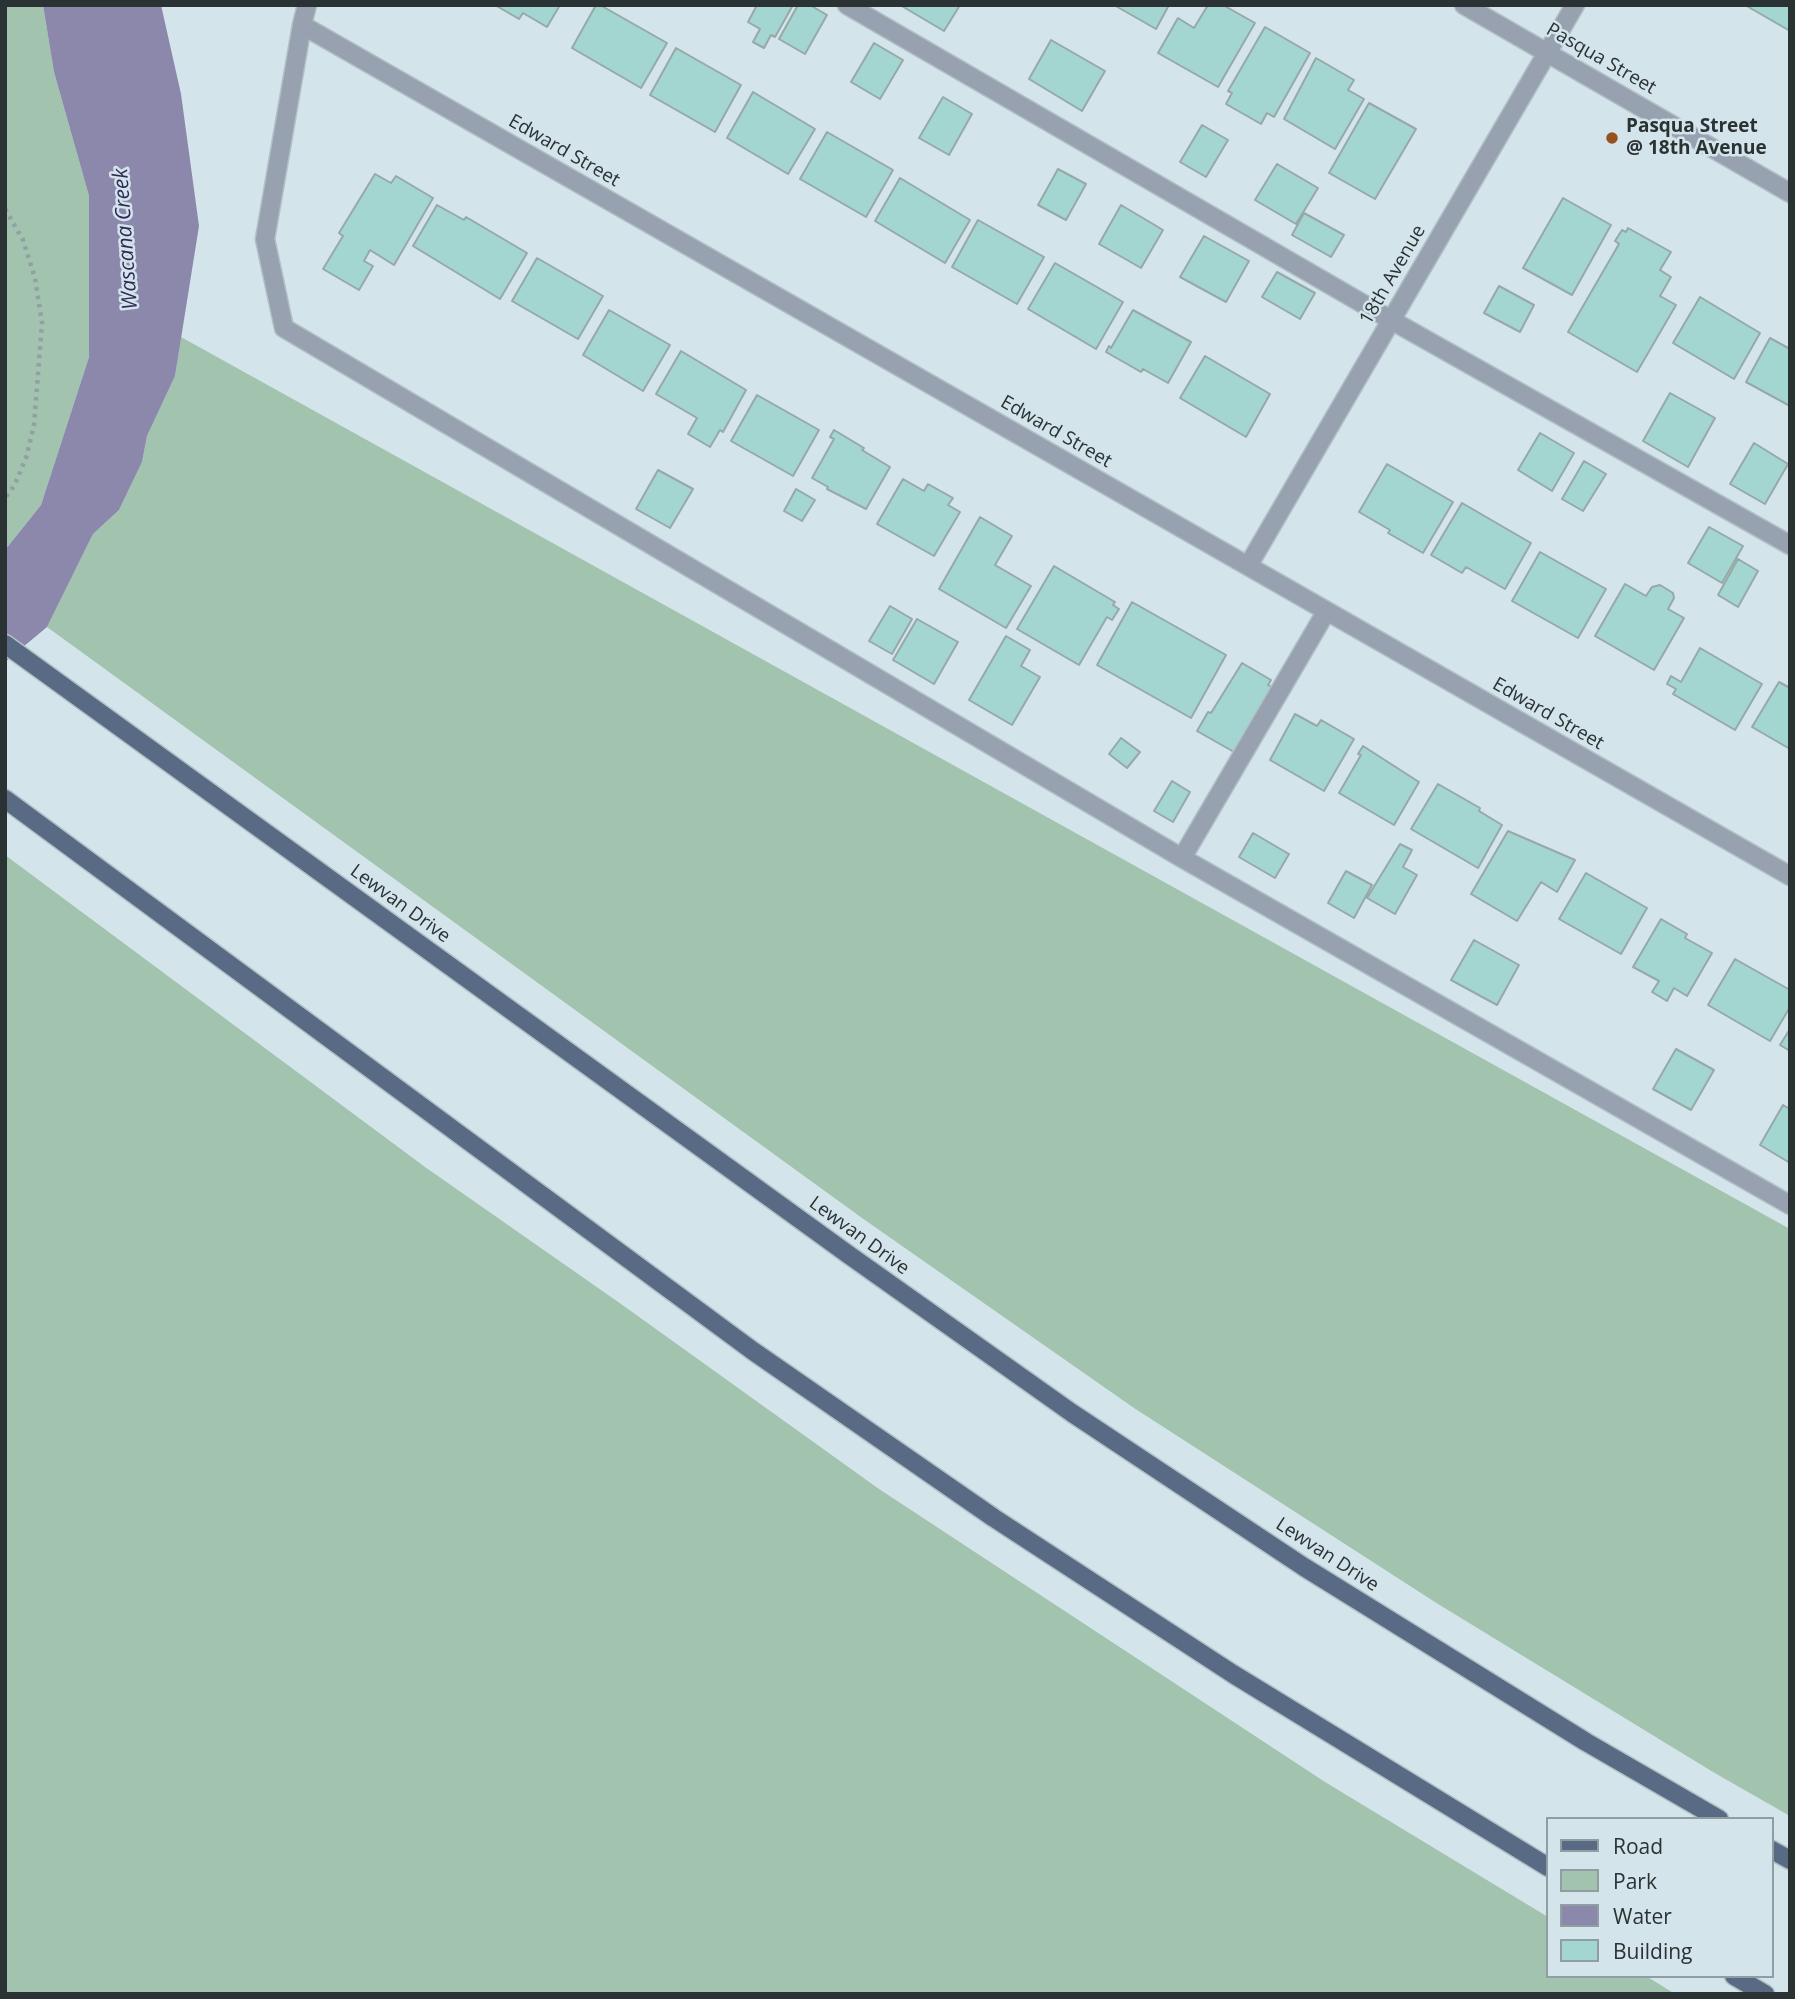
<!DOCTYPE html>
<style>
body{margin:0}
#map{position:relative;width:1795px;height:1999px;overflow:hidden;background:#d3e4eb;font-family:"Open Sans",sans-serif}
canvas{display:block}
.frame{position:absolute;inset:0;border:7px solid #2b3234;pointer-events:none}
.legend{position:absolute;left:1546px;top:1817px;width:228px;height:161px;box-sizing:border-box;background:#d3e4eb;border:2px solid #909da2;margin:0;padding:9px 12px;list-style:none;font-size:21px;color:#2b3234}
.legend li{display:flex;align-items:center;gap:14px;height:35px}
.legend b{width:35px;border:2px solid #909da2}
</style>
<div id="map">
<canvas width="1795" height="1999"></canvas>
<div class="frame"></div>
<ul class="legend">
<li><b style="height:9px;background:#596b84"></b>Road</li>
<li><b style="height:19px;background:#a2c3ad"></b>Park</li>
<li><b style="height:19px;background:#8c88ab"></b>Water</li>
<li><b style="height:19px;background:#a3d5d1"></b>Building</li>
</ul>
</div>
<script>
const g = document.querySelector('canvas').getContext('2d');
g.lineJoin = 'round';
function fillPath(path, color) { g.fillStyle = color; g.fill(path, 'evenodd'); }
const shape = rows => new Path2D(rows.map(r => 'M' + r).join(''));
function strokePath(path, color, width, dash) { g.strokeStyle = color; g.lineWidth = width; g.lineCap = dash ? 'butt' : 'round'; g.setLineDash(dash || []); g.stroke(path); }
function write(font, color, halo, rows, align = 'center') {
  g.font = font + ' "Open Sans",sans-serif'; g.lineWidth = 5; g.setLineDash([]); g.textBaseline = 'middle'; g.strokeStyle = halo; g.fillStyle = color; for (const [text, x, y, turn = 0] of rows) {
    g.save(); g.translate(x, y); g.rotate((+turn || 0) * Math.PI / 180); g.textAlign = isNaN(turn) ? turn : align; if (halo) g.strokeText(text, 0, 0); g.fillText(text, 0, 0); g.restore();
  }
}
fillPath(shape([
 [5,5,43,5,54,72,89,196,89,357,41,505,5,550],
 [181,337,1790,1229,1790,1816,1713,1772,1438,1604,1134,1408,862,1218,47,627,93,534,119,510,142,462,147,436,175,376],
 [5,855,425,1167,621,1304,879,1489,1325,1782,1548,1917,1548,1976,1646,1976,1675,1994,5,1994]
]), '#a2c3ad');
fillPath(shape([
 [43,5,161,5,181,94,199,226,175,376,147,436,142,462,119,510,93,534,47,627,5,662,5,550,41,505,89,357,89,196,54,72]
]), '#8c88ab');
const building = shape([
 [495,5,560,5,547,27,523,13,519,19,495,5],
 [596,5,600,5,667,43,641,88,572,48,596,5],
 [757,5,793,5,775,37,771,35,764,48,753,42,760,29,748,22,757,5],
 [798,5,810,5,827,15,805,54,779,39,798,5],
 [900,5,960,5,944,31,900,5],
 [1114,5,1169,5,1156,29,1114,5],
 [1208,5,1223,5,1255,23,1218,87,1158,53,1178,18,1194,28,1208,5],
 [1745,5,1790,5,1790,31,1745,5],
 [1265,27,1310,53,1274,117,1267,113,1261,124,1226,104,1232,93,1228,91,1265,27],
 [1051,40,1105,71,1082,111,1029,79,1051,40],
 [874,43,903,60,880,99,851,82,874,43],
 [676,48,741,85,715,132,650,95,676,48],
 [1316,58,1354,80,1348,90,1364,99,1335,149,1284,119,1316,58],
 [753,92,815,129,788,174,727,138,753,92],
 [943,97,972,114,949,155,919,138,943,97],
 [1369,103,1416,129,1375,199,1329,173,1369,103],
 [1202,125,1228,140,1206,177,1180,162,1202,125],
 [827,132,893,170,866,217,800,179,827,132],
 [1277,164,1318,188,1296,224,1255,200,1277,164],
 [1058,169,1086,184,1066,220,1038,205,1058,169],
 [375,174,391,183,396,176,433,198,394,265,370,250,364,261,373,266,359,290,323,269,343,236,339,233,375,174],
 [900,178,970,220,945,263,875,221,900,178],
 [1563,198,1611,225,1572,295,1523,268,1563,198],
 [437,205,464,220,466,217,527,253,500,299,413,246,437,205],
 [1121,205,1163,230,1141,268,1099,244,1121,205],
 [1304,213,1344,235,1331,257,1292,235,1304,213],
 [978,220,1044,257,1017,304,952,267,978,220],
 [1628,228,1671,252,1660,270,1671,277,1660,296,1676,305,1637,372,1568,332,1619,244,1615,241,1622,230,1626,232,1628,228],
 [1204,236,1249,261,1226,302,1180,277,1204,236],
 [537,258,603,296,578,339,512,301,537,258],
 [1055,263,1123,302,1096,349,1028,309,1055,263],
 [1277,272,1315,293,1300,319,1262,297,1277,272],
 [1499,286,1534,305,1520,332,1484,313,1499,286],
 [1700,297,1760,333,1734,379,1673,343,1700,297],
 [609,310,670,345,643,391,583,355,609,310],
 [1133,310,1191,342,1168,383,1143,369,1141,372,1106,352,1109,346,1111,348,1133,310],
 [1770,338,1790,349,1790,406,1746,382,1770,338],
 [681,351,746,390,723,432,720,430,710,447,688,434,697,418,656,394,681,351],
 [1205,356,1270,394,1246,437,1180,398,1205,356],
 [1670,393,1715,418,1688,467,1643,441,1670,393],
 [757,395,819,430,793,476,731,441,757,395],
 [834,430,864,448,862,450,890,467,866,509,827,489,828,487,812,478,834,439,830,437,834,430],
 [1540,433,1574,453,1552,491,1518,470,1540,433],
 [1754,443,1788,464,1765,504,1730,484,1754,443],
 [1584,461,1606,474,1583,511,1562,499,1584,461],
 [1387,464,1453,502,1423,553,1388,533,1390,530,1359,512,1387,464],
 [658,470,693,489,670,528,636,509,658,470],
 [903,479,924,491,928,484,953,498,948,505,960,512,934,556,877,524,903,479],
 [796,489,815,500,802,521,784,511,796,489],
 [1462,503,1531,543,1505,589,1466,567,1462,573,1431,555,1462,503],
 [980,517,1012,536,995,565,1031,586,1006,628,939,589,980,517],
 [1709,527,1743,546,1722,583,1688,563,1709,527],
 [1540,552,1606,589,1578,638,1512,601,1540,552],
 [1738,559,1758,571,1738,607,1718,595,1738,559],
 [1054,566,1115,602,1113,605,1119,609,1112,620,1107,617,1079,665,1017,629,1054,566],
 [1625,584,1646,596,1652,587,1660,585,1673,593,1674,598,1668,609,1684,618,1654,670,1595,636,1625,584],
 [1132,602,1226,655,1191,718,1097,665,1132,602],
 [890,606,912,619,892,654,869,641,890,606],
 [917,619,958,642,934,684,893,660,917,619],
 [1006,636,1030,650,1021,666,1040,677,1012,725,969,700,1006,636],
 [1700,648,1762,684,1735,730,1673,694,1676,689,1667,684,1671,676,1681,682,1700,648],
 [1242,663,1271,680,1268,685,1275,689,1234,752,1197,731,1208,712,1211,713,1242,663],
 [1779,682,1790,688,1790,749,1752,727,1779,682],
 [1295,714,1317,726,1321,720,1354,739,1324,791,1270,760,1295,714],
 [1121,738,1140,752,1127,768,1109,754,1121,738],
 [1363,746,1419,782,1394,825,1339,793,1361,755,1358,754,1363,746],
 [1172,781,1190,792,1173,822,1154,811,1172,781],
 [1438,784,1480,808,1479,811,1502,825,1478,868,1411,829,1438,784],
 [1508,831,1575,860,1557,892,1541,882,1517,921,1471,894,1508,831],
 [1253,833,1289,854,1275,878,1239,857,1253,833],
 [1400,844,1412,850,1403,867,1417,875,1395,914,1367,898,1400,844],
 [1346,871,1372,885,1354,918,1328,903,1346,871],
 [1586,873,1647,908,1621,954,1559,919,1586,873],
 [1661,919,1687,934,1685,938,1712,953,1687,996,1674,988,1667,1001,1652,992,1659,981,1633,967,1661,919],
 [1474,940,1519,965,1497,1005,1451,980,1474,940],
 [1735,959,1790,990,1790,1007,1770,1041,1708,1005,1735,959],
 [1790,1029,1790,1051,1780,1045,1790,1029],
 [1676,1049,1714,1070,1691,1110,1653,1089,1676,1049],
 [1783,1105,1790,1109,1790,1163,1760,1145,1783,1105]
]);
fillPath(building, '#a3d5d1');
strokePath(building, '#97a9a7', 2);
const minor = shape([
 [307,5,302,25,265,239,284,328,1182,858,1790,1205],
 [847,5,1391,320,1790,545],
 [1464,5,1790,193],
 [302,25,1790,876],
 [1248,566,1575,5],
 [1182,858,1326,612]
]);
const major = shape([
 [5,644,849,1255,1072,1413,1304,1567,1586,1742,1719,1819],
 [5,799,753,1351,994,1518,1233,1674,1548,1867],
 [1772,1850,1790,1860],
 [1734,1976,1765,1994]
]);
strokePath(minor, '#b1c0c6', 21);
strokePath(major, '#b1c0c6', 21);
strokePath(shape([
 [5,209,23,240,35,278,42,323,34,425,26,458,14,486,5,498]
]), '#929fa4', 4.5, [3.5, 5]);
strokePath(minor, '#97a1af', 18);
strokePath(major, '#596b84', 18);
for (const [x, y, r, color] of [
 [1612,138,7,"#93521e"]
]) { const dot = new Path2D(); dot.arc(x, y, r, 0, 2 * Math.PI); g.fillStyle = color; g.fill(dot); strokePath(dot, '#d3e4eb', 2.5); }
write('19px', '#2b3234', '#d3e4eb', [
 ["Pasqua Street",1601,59,30],
 ["Edward Street",564,151,30],
 ["18th Avenue",1393,275,-60],
 ["Edward Street",1056,432,30],
 ["Edward Street",1548,714,30],
 ["Lewvan Drive",400,904,36],
 ["Lewvan Drive",859,1236,36],
 ["Lewvan Drive",1327,1555,33]
]);
write('bold 19px', '#2b3234', '#d3e4eb', [
 ["Pasqua Street",1626,127],
 ["@ 18th Avenue",1626,149]
], 'left');
write('italic 21px', '#332959', '#d3e4eb', [
 ["Wascana Creek",126,239,-94]
]);
</script>
